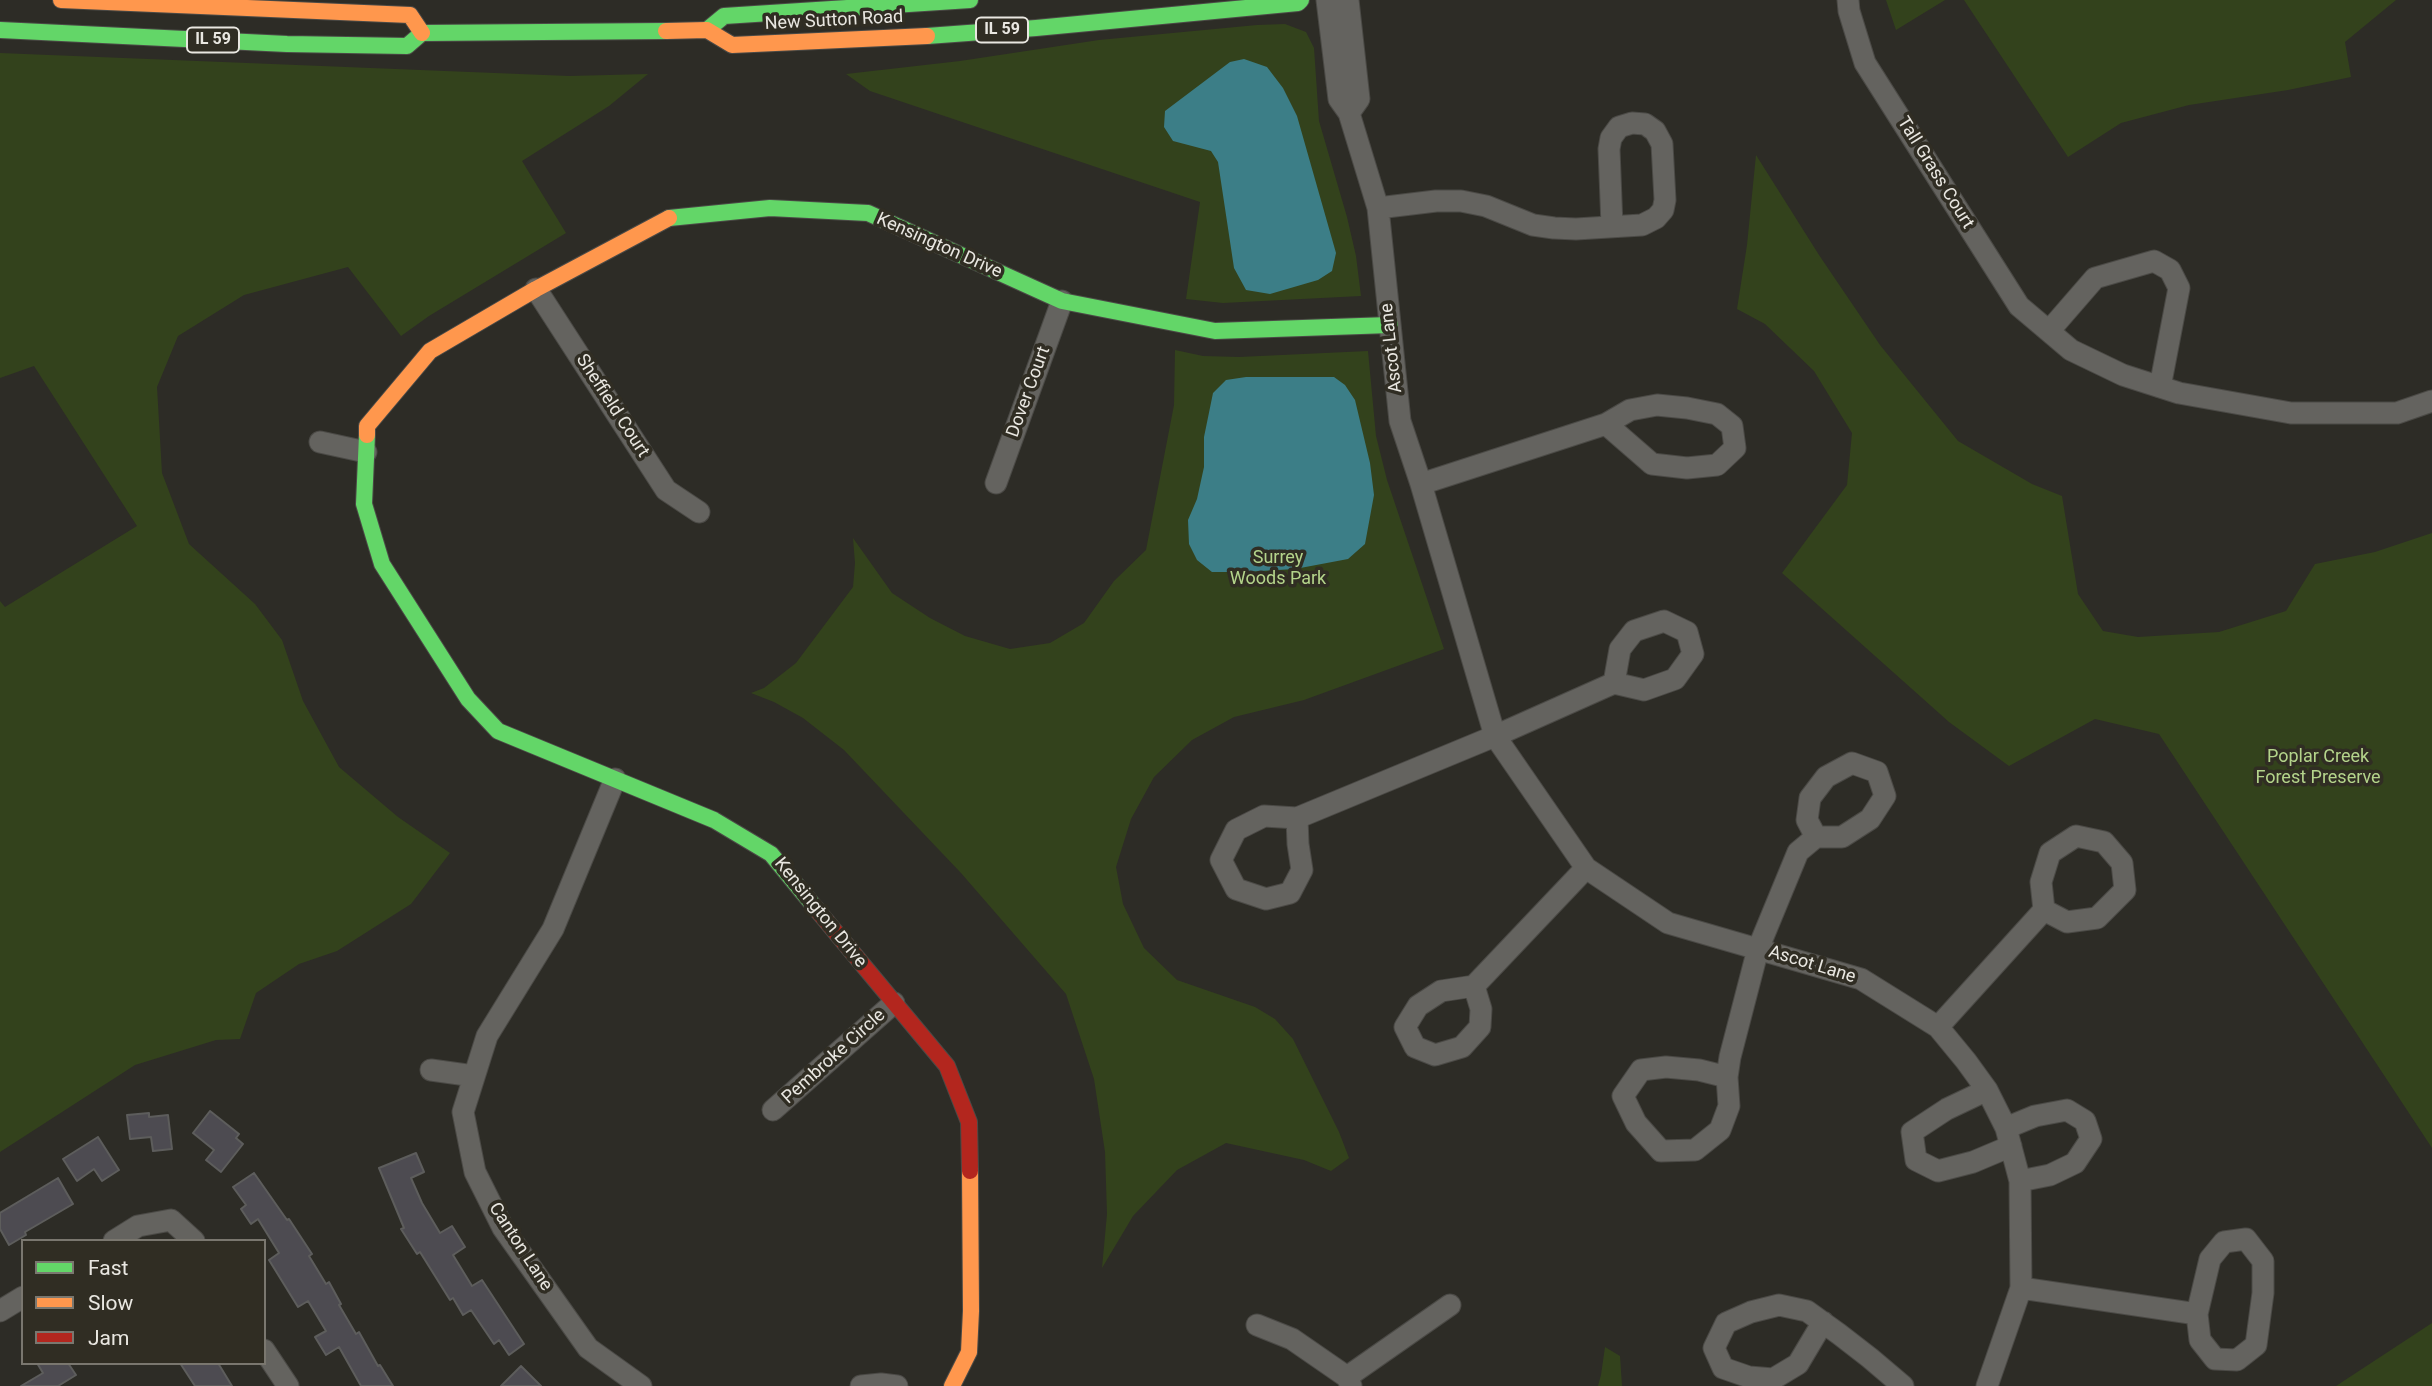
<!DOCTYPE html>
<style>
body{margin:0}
#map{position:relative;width:2432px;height:1386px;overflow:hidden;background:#2d2c26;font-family:Roboto,sans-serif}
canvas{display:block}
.legend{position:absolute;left:21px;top:1239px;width:245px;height:126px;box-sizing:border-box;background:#302d23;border:2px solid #7a776f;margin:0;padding:9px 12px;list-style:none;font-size:21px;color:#e9e7e1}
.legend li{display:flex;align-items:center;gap:14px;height:35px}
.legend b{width:35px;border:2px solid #7a776f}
</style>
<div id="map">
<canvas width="2432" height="1386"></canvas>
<ul class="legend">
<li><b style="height:9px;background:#63d668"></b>Fast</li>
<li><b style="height:9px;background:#ff974d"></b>Slow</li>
<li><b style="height:9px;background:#b3261e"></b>Jam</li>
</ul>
</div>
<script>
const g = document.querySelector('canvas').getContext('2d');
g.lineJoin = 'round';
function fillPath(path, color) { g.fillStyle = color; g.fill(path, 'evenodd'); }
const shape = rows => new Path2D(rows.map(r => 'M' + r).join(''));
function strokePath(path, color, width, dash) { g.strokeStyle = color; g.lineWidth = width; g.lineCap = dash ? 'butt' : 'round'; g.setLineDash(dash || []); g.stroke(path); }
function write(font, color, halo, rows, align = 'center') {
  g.font = font + ' Roboto,sans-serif'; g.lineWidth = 7; g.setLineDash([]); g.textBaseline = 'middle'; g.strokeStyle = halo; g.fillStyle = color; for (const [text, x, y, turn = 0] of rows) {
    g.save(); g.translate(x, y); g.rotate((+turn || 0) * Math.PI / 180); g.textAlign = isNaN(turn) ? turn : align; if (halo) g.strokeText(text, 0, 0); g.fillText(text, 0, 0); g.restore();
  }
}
fillPath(shape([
 [1886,0,1945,0,1896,30],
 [1964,0,2396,0,2345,42,2351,77,2288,90,2189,105,2121,123,2068,157],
 [1285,24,1306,32,1314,48,1319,121,1347,217,1356,256,1361,296,1223,303,1186,299,1200,202,870,91,846,74,960,61,1099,40,1257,25],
 [0,53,569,76,648,74,609,106,522,161,566,233,429,316,401,336,348,267,244,295,178,336,157,387,162,473,189,544,255,604,282,640,303,701,339,767,398,817,450,853,411,904,337,951,299,964,256,993,240,1039,216,1040,135,1065,0,1152,0,601,5,607,137,526,34,366,0,378],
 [1756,155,1819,255,1880,345,1958,441,2032,484,2062,496,2078,594,2103,631,2138,637,2219,632,2286,611,2315,564,2375,552,2432,533,2432,1148,2159,734,2095,719,2009,766,1949,722,1782,573,1847,485,1852,433,1814,371,1765,324,1737,309,1747,245],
 [1175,350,1203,356,1239,357,1368,351,1376,436,1387,480,1444,649,1304,700,1234,717,1192,740,1154,777,1131,819,1116,867,1123,904,1144,948,1177,980,1255,1007,1275,1019,1293,1039,1339,1132,1349,1158,1331,1171,1304,1160,1226,1143,1177,1170,1133,1216,1102,1268,1107,1214,1105,1152,1094,1079,1066,994,961,873,844,750,803,718,774,702,751,693,764,688,796,663,853,587,855,563,853,538,892,593,930,618,965,636,1010,649,1050,643,1084,623,1114,581,1146,550,1174,405],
 [2432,1323,2432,1386,2336,1386],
 [1605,1347,1620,1356,1622,1386,1598,1386,1601,1375]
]), '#33421c');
fillPath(shape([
 [1244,59,1267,67,1283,88,1297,116,1336,253,1332,271,1318,280,1270,294,1246,290,1234,268,1218,162,1211,151,1173,141,1164,127,1165,111,1230,62],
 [1246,377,1334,377,1345,385,1355,400,1370,463,1374,495,1365,544,1348,559,1295,569,1243,572,1212,572,1197,560,1189,544,1188,520,1197,499,1204,467,1204,437,1213,393,1226,380]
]), '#3c7e87');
const building = shape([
 [210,1111,239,1134,236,1138,243,1144,221,1172,206,1160,214,1150,193,1133,210,1111],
 [149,1113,149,1117,168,1115,172,1149,153,1151,151,1137,130,1139,127,1115,149,1113],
 [98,1137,119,1170,102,1181,94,1169,77,1181,63,1159,98,1137],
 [416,1153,424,1172,411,1178,422,1203,440,1233,452,1226,465,1247,453,1255,472,1286,482,1280,524,1344,509,1355,499,1340,494,1344,471,1310,463,1315,453,1298,450,1300,420,1252,417,1254,401,1229,404,1228,379,1168,416,1153],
 [254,1173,287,1220,289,1219,312,1254,309,1256,326,1284,329,1282,341,1304,339,1305,356,1334,359,1332,378,1366,380,1365,393,1386,361,1386,339,1347,326,1355,315,1337,326,1331,308,1301,298,1307,269,1260,279,1253,258,1219,251,1224,241,1209,246,1205,233,1187,254,1173],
 [58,1178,73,1204,25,1232,26,1235,9,1245,0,1229,0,1213,58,1178],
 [37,1363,68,1363,76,1375,58,1386,21,1386,43,1373,37,1363],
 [180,1363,218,1363,232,1386,195,1386,180,1363],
 [521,1366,541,1386,501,1386,521,1366]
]);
fillPath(building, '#4d4b51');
strokePath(building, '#5d5d5c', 2);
const street = shape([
 [1327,0,1339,99,1349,113,1378,208,1400,421,1421,484,1495,736,1586,868,1668,923,1861,979,1938,1027,1966,1061,1987,1090,2006,1128,2020,1181,2021,1288,1987,1386],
 [1348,0,1359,99,1349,113],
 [1848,0,1849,11,1865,63,2019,306,2071,350,2123,375,2179,393,2291,413,2397,413,2432,401],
 [1378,208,1436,201,1461,201,1486,206,1533,225,1554,228,1576,229,1642,225,1656,218,1663,210,1665,200,1662,144,1655,131,1645,124,1632,123,1619,127,1611,138,1609,149,1612,226],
 [536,289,666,490,699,512],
 [2049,331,2095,278,2154,261,2170,270,2179,288,2160,387],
 [320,442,366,452],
 [996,483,1062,301],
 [1421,484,1606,424,1652,464,1687,468,1717,465,1735,448,1732,426,1717,414,1687,408,1657,405,1630,410,1606,424],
 [615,779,553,929,487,1036,463,1112,475,1172,503,1228,588,1348,641,1386],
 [1297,818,1298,844,1302,870,1290,893,1266,899,1236,889,1221,860,1236,830,1264,816,1297,818,1495,736,1614,683,1644,690,1675,679,1693,654,1687,632,1664,621,1634,631,1620,649,1614,683],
 [1474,986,1481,1009,1480,1027,1462,1047,1435,1055,1415,1047,1405,1027,1418,1006,1441,991,1474,986,1586,868],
 [1938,1027,2044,910,2067,922,2097,918,2125,890,2122,863,2104,842,2076,836,2050,853,2041,882,2044,910],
 [431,1070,474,1076],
 [1727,1077,1729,1106,1720,1130,1695,1150,1661,1151,1636,1123,1623,1096,1641,1070,1666,1067,1699,1070,1727,1077,1730,1057,1758,949,1798,852,1816,837,1842,837,1870,819,1885,796,1877,772,1852,763,1826,777,1810,798,1807,820,1816,837],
 [1987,1090,1947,1109,1912,1132,1916,1160,1938,1171,1973,1162,2011,1146],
 [773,1110,894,1003],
 [2006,1128,2035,1116,2067,1110,2085,1121,2091,1139,2075,1163,2050,1175,2020,1181],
 [114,1241,138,1226,171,1220,194,1241],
 [2021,1288,2197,1314,2200,1340,2215,1359,2237,1360,2256,1345,2263,1293,2263,1261,2246,1239,2224,1242,2210,1259,2197,1314],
 [0,1311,23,1297],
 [1823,1322,1798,1364,1773,1379,1749,1377,1723,1368,1714,1348,1726,1323,1751,1312,1779,1305,1807,1311,1839,1334,1870,1358,1903,1386],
 [1257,1325,1292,1339,1347,1377,1351,1386],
 [264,1350,288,1386],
 [1347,1377,1450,1305],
 [861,1386,881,1384,897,1386]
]);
const fast = shape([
 [0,30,287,44,407,46,422,33,666,31],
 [707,30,724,16,970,0],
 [927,36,1036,28,1298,3,1301,0],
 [669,218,770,208,868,213,1062,301,1215,331,1390,325],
 [367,435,364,504,382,564,468,699,498,731,714,820,771,854,818,911]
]);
const slow = shape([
 [61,0,410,15,422,33],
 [666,31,707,30,732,45,927,36],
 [367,435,367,426,430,351,536,289,669,218],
 [952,1386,969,1352,971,1311,970,1171]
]);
const jam = shape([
 [818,911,947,1066,969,1122,970,1171]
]);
strokePath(street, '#4b4a46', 23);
strokePath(fast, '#4b4a46', 18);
strokePath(slow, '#4b4a46', 18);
strokePath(jam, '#4b4a46', 18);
strokePath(street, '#64635f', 21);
strokePath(fast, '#63d668', 16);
strokePath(slow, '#ff974d', 16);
strokePath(jam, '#b3261e', 16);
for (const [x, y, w] of [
 [1002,30,52],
 [213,40,52]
]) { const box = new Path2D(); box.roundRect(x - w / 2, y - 12.5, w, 25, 5); g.fillStyle = '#302d23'; g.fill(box); strokePath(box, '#e9e7e1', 2); }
write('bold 16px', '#e9e7e1', null, [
 ["IL 59",1002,30],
 ["IL 59",213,40]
]);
write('18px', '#e9e7e1', '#302d23', [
 ["New Sutton Road",834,21,-3],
 ["Tall Grass Court",1935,173,58],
 ["Kensington Drive",939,246,24],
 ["Ascot Lane",1392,348,-96],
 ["Dover Court",1029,392,-70],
 ["Sheffield Court",612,406,57],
 ["Kensington Drive",820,913,51],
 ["Ascot Lane",1812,965,17],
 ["Pembroke Circle",834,1057,-42],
 ["Canton Lane",520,1247,57]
]);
write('18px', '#b4d48b', '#302d23', [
 ["Surrey",1278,558],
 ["Woods Park",1278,579],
 ["Poplar Creek",2318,757],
 ["Forest Preserve",2318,778]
]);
</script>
